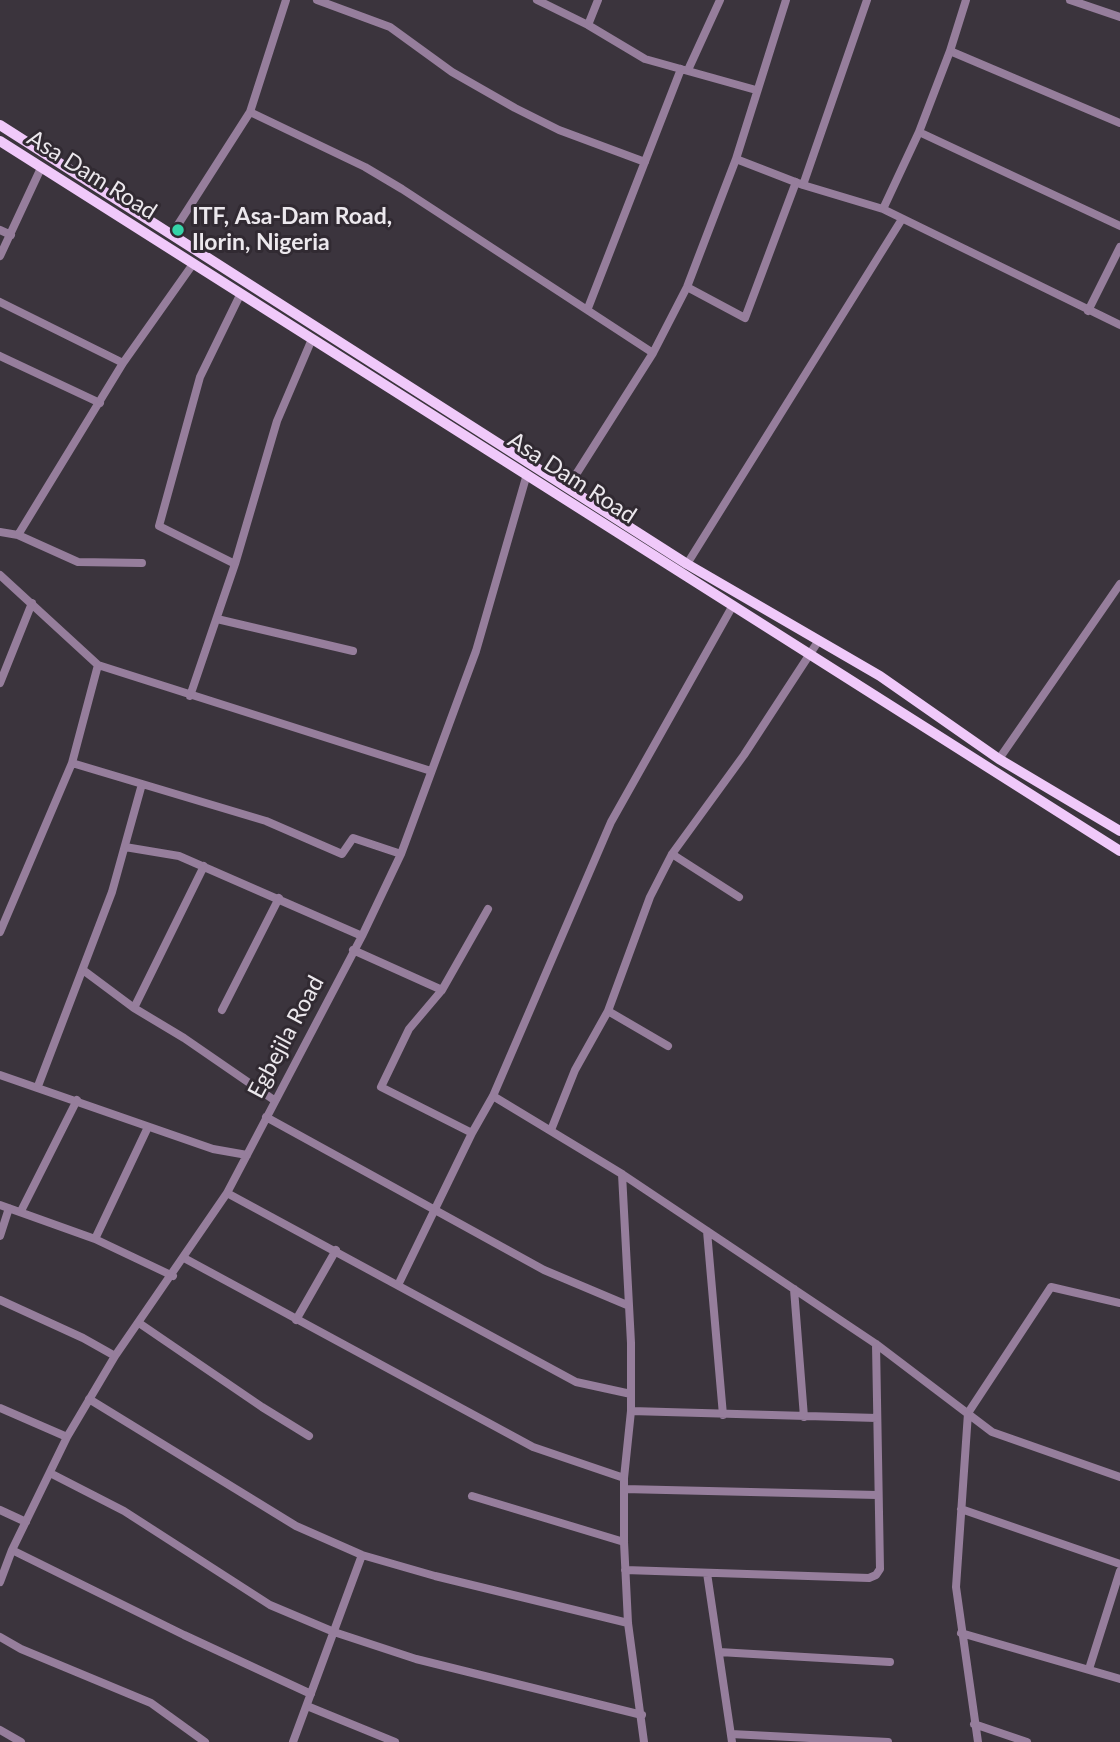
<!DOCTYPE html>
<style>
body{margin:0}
canvas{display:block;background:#3b343d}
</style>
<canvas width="1120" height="1742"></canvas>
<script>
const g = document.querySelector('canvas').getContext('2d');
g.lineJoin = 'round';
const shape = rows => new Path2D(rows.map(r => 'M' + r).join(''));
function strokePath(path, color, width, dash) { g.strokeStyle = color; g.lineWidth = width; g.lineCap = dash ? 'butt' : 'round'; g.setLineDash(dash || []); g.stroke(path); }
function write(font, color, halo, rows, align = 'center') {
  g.font = font + ' Lato,sans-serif'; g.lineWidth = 6; g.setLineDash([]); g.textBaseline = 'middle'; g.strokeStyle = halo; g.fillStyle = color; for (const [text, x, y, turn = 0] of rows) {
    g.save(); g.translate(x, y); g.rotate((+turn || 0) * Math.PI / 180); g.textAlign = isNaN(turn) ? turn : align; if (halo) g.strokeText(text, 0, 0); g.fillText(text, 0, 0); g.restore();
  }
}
strokePath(shape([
 [317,0,390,27,452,72,515,108,559,130,645,162],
 [537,0,588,25,645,59,756,90],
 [1070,0,1120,17],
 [588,25,598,0],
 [950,51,1120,123],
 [688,70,720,0],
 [250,112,365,167,402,189,653,353],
 [919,132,1120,226],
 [736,159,803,185,883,209,1120,325],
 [803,185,867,0],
 [883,209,919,132,950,51,966,0],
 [0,230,11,235],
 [172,234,250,112,286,0],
 [0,256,41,168],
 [687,287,745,318,796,182],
 [0,302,123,363],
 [588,308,681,69],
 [1088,311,1120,247],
 [0,356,100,403],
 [568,487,653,353,687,287,736,159,786,0],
 [0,532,18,535,123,363,193,264],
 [18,535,78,562,142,563],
 [235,564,159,526,200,377,241,293],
 [687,564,902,219],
 [0,575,98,665,431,771],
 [217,619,353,651],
 [0,683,32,603],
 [190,696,235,564,277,421,312,339],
 [999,759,1120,584],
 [72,763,266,821,342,854,353,838,401,854],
 [125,847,179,856,362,936],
 [672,854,739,897],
 [204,866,134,1008,184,1038,274,1100],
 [0,932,72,763,98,665],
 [353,950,442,990],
 [83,970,134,1008],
 [222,1010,279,898],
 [608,1011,668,1046],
 [0,1075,213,1149,247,1155],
 [38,1086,112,892,142,784],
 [493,1096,622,1174,876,1344,992,1432,1120,1477],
 [266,1117,544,1270,627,1305],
 [551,1130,575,1070,608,1011,650,897,672,854,744,755,819,640],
 [472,1133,381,1087,409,1029,442,990,488,909],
 [622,1174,631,1343,631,1411,624,1478,624,1542,628,1623,644,1742],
 [227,1193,576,1382,631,1394],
 [0,1205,95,1239,173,1276],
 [21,1211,77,1100],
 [707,1231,723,1415],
 [0,1236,9,1208],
 [95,1239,148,1127],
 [184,1258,533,1447,624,1478],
 [399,1283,472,1133,493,1096,611,822,732,607],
 [794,1289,804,1417],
 [0,1300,83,1338,115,1356],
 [296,1320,336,1250],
 [139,1323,262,1407,309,1436],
 [89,1399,296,1526,362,1555,435,1576,628,1623],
 [0,1408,67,1437],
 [631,1411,877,1418],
 [50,1473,124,1511,270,1605,334,1632,416,1659,642,1715],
 [624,1489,877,1495],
 [472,1496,624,1542],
 [961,1509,1120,1564],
 [0,1510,26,1522],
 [12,1550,184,1635,311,1694],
 [625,1570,869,1578,876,1575,880,1569,876,1344],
 [707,1573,732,1742],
 [0,1582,12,1550,67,1437,115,1356,227,1193,362,936,401,854,476,651,527,474],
 [961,1633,1120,1679],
 [0,1637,21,1649,151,1703,205,1742],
 [719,1652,890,1662],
 [1089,1669,1120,1571],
 [307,1706,395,1742],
 [974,1724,1027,1742],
 [0,1730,21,1742],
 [731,1734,888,1742],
 [293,1742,362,1555],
 [978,1742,956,1587,968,1413,1051,1287,1120,1303]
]), '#967e9c', 8);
strokePath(shape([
 [0,125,687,564,880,676,999,759,1120,831],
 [0,141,1120,851]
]), '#f0c9fa', 10);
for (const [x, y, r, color] of [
 [178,230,7,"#34d4a8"]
]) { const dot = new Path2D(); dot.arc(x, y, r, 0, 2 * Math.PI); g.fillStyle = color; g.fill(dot); strokePath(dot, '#312a32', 2.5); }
write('23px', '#ece8ed', '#312a32', [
 ["Asa Dam Road",92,175,32],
 ["Asa Dam Road",572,478,33],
 ["Egbejila Road",286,1037,-62]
]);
write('bold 23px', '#ece8ed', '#312a32', [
 ["ITF, Asa-Dam Road,",192,217],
 ["Ilorin, Nigeria",192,243]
], 'left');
</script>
